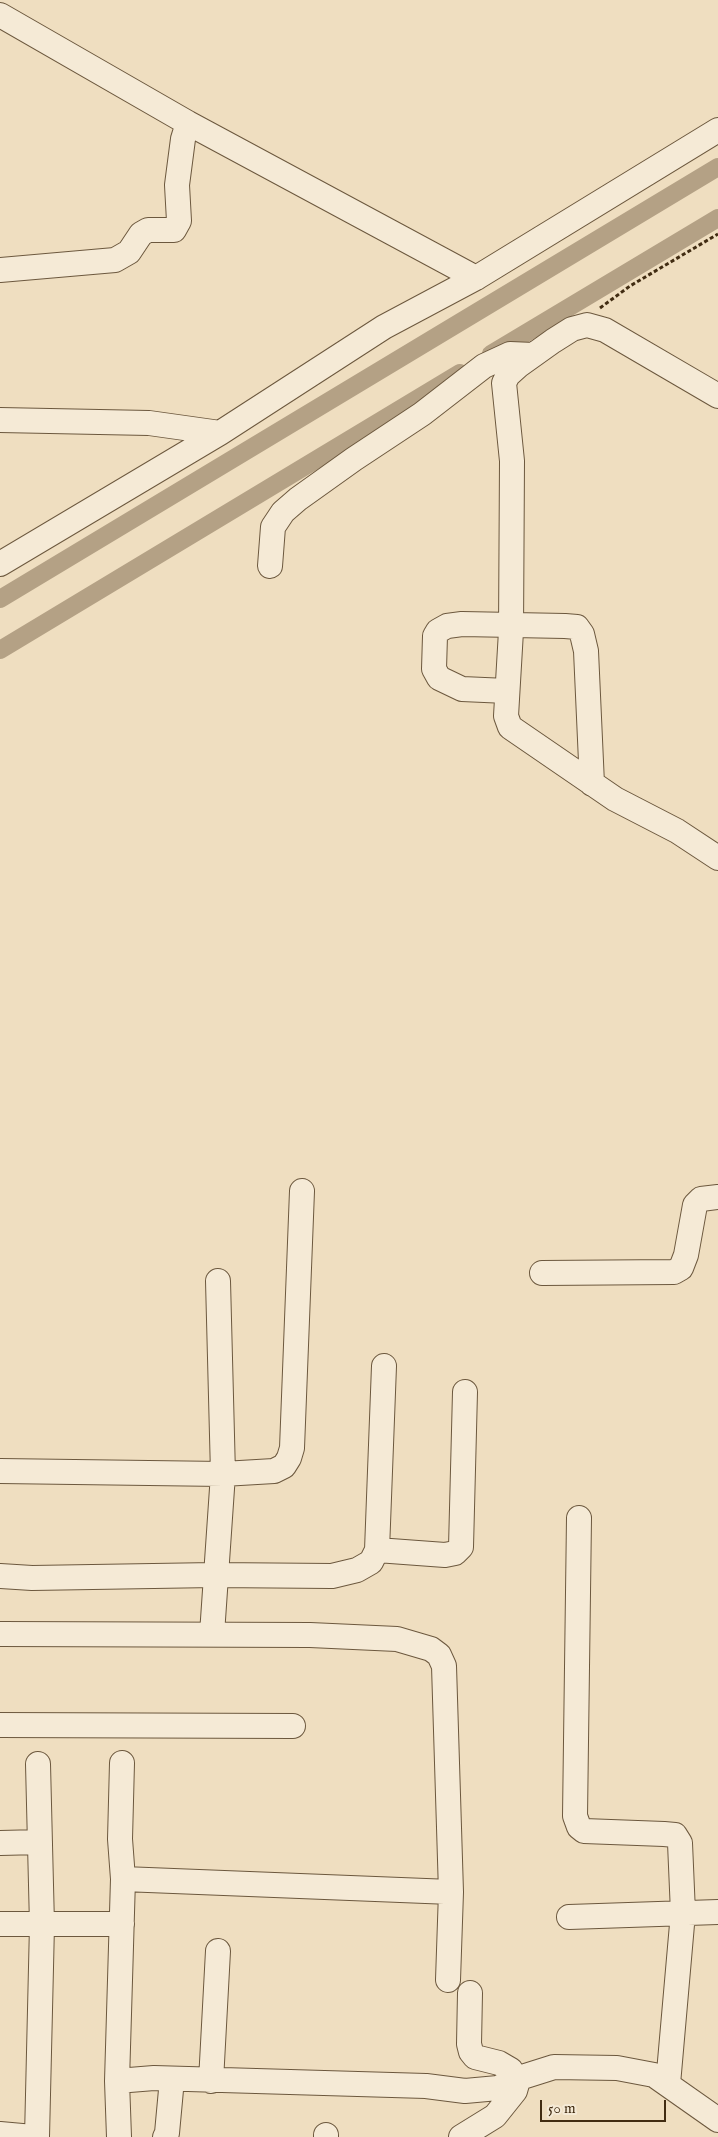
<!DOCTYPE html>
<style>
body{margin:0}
#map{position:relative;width:718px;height:2137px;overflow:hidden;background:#efdec0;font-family:"IM FELL English",serif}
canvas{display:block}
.scale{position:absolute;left:540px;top:2100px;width:126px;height:22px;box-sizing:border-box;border:2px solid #412c12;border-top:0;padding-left:6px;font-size:15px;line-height:18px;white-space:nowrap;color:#412c12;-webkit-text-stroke:4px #f5ead6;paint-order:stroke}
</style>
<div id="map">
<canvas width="718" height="2137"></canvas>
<div class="scale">50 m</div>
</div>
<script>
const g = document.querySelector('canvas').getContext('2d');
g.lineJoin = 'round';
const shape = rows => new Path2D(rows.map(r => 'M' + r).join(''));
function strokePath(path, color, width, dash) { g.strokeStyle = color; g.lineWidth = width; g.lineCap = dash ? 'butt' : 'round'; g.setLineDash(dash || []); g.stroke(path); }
strokePath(shape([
 [491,354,718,218],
 [0,599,718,167],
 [0,650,460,373]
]), '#b4a185', 18);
const minor = shape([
 [0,15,188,123,476,278],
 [0,270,115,260,129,252,141,234,148,230,174,230,179,221,177,185,183,139,188,123],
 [718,396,605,330,587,325,572,329,553,341,518,366,508,375,504,383,512,461,511,631,506,716,510,727,615,799,677,831,718,858],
 [0,420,149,423,220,433],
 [0,564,220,433,384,327,476,278,718,130],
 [270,566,273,527,283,512,298,499,354,459,422,414,484,366,510,354,533,355],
 [507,691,462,689,439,678,434,669,435,636,438,631,447,626,462,624,565,626,577,627,582,634,586,651,592,784],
 [542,1273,674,1272,681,1268,686,1255,695,1205,701,1199,718,1197],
 [0,1471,223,1474,274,1471,284,1466,289,1458,292,1448,302,1191],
 [579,1518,575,1816,579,1827,584,1831,664,1834,675,1835,680,1843,683,1913,668,2084],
 [377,1550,445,1555,455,1553,461,1547,465,1392],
 [0,1576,32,1578,214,1575,332,1576,357,1570,371,1562,377,1550,384,1366],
 [0,1634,310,1635,397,1639,431,1649,439,1655,444,1666,451,1892,448,1980],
 [212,1634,223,1474,218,1281],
 [0,1725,293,1726],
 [0,1843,40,1842],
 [123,1879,451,1892],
 [569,1917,718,1912],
 [0,1924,122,1924],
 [117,2081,154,2078,426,2086,465,2091,498,2088,516,2079,554,2067,617,2068,654,2075,718,2120],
 [211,2081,218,1951],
 [0,2134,33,2137],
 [37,2137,42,1925,38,1764],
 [119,2137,117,2081,123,1879,120,1839,122,1763],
 [165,2137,167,2133,172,2079],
 [326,2137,326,2135],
 [461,2137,495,2116,515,2091,517,2084,511,2070,499,2063,475,2057,471,2052,469,2044,470,1993]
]);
strokePath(minor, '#6c583e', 26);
strokePath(shape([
 [600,308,630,286,718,234]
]), '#412c12', 3, [4, 2.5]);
strokePath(minor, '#f5ead6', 24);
</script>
